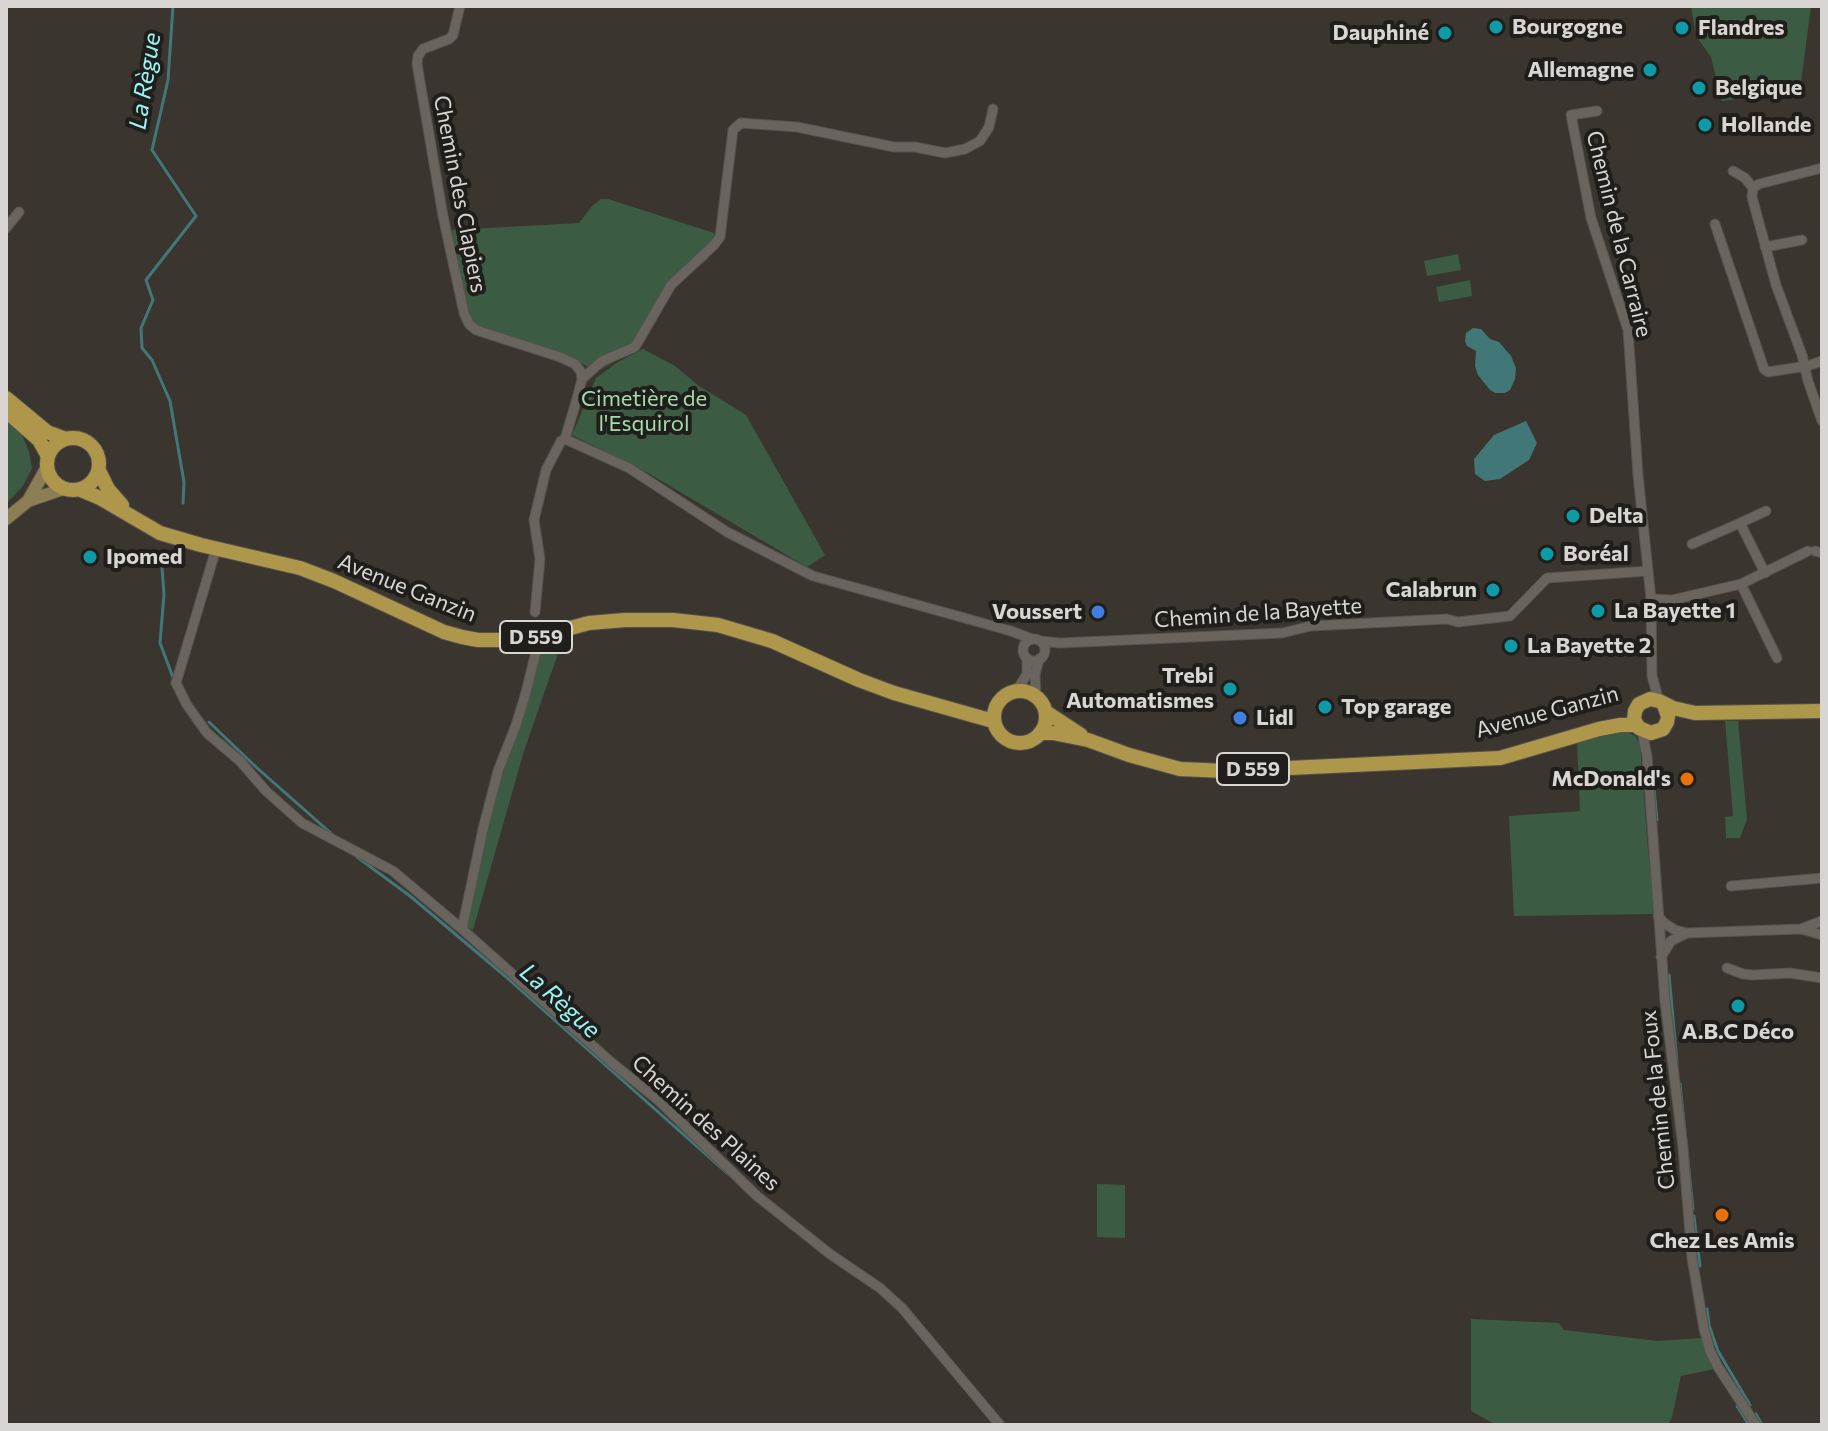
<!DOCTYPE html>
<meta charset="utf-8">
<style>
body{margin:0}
#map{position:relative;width:1828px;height:1431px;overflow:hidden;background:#3b3530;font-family:Commissioner,sans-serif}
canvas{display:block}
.frame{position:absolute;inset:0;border:8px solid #d9d5d2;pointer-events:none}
</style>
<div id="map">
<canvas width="1828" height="1431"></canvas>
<div class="frame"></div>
</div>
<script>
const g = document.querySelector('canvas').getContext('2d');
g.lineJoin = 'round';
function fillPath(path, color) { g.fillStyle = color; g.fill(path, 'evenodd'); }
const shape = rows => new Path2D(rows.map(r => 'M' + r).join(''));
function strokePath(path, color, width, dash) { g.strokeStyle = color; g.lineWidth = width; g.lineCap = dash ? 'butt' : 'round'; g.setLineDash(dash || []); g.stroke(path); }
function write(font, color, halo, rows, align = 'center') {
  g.font = font + ' Commissioner,sans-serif'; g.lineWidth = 8; g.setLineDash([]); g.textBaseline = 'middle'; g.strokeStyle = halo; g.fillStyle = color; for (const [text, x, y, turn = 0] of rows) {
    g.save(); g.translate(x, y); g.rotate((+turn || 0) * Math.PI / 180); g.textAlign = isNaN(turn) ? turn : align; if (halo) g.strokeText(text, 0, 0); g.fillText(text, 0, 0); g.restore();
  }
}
fillPath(shape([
 [1691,6,1811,6,1800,90,1722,101,1711,57,1696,36],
 [601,199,608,199,714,233,717,247,708,259,671,288,640,347,596,372,578,361,486,332,471,321,464,308,452,230,579,223,592,206],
 [1458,254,1461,270,1427,276,1424,261],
 [1470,280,1472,296,1439,302,1436,287],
 [643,349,675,366,699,386,746,415,825,555,807,567,648,473,572,435,596,378,618,362],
 [6,420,22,435,29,452,32,468,23,486,6,504],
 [563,639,524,751,473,930,459,922,465,889,481,821,519,709,533,643],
 [1725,721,1738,721,1747,819,1740,838,1726,838,1725,817,1733,816],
 [1621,729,1635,736,1640,744,1648,851,1654,890,1653,914,1514,916,1509,816,1580,811,1577,740],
 [1097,1184,1125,1185,1125,1238,1097,1237],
 [1471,1319,1559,1323,1564,1330,1658,1341,1702,1338,1714,1369,1681,1376,1672,1417,1668,1425,1496,1425,1471,1411]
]), '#3b5c42');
fillPath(shape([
 [1473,328,1481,329,1490,339,1499,342,1511,356,1516,368,1515,379,1510,390,1505,393,1495,393,1490,390,1478,375,1475,366,1476,351,1467,346,1465,341,1466,333],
 [1526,421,1537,443,1529,460,1500,479,1485,481,1475,474,1474,459,1494,435]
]), '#427777');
strokePath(shape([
 [173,6,168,80,152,150,196,216,146,280,153,300,141,328,142,348,152,360,170,401,184,482,183,503],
 [165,555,162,568,164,594,160,643,174,680],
 [209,722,256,767,333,835],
 [1652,769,1657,820],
 [357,857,410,896,505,976,728,1174],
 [1669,975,1677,1063],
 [1680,1084,1693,1209],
 [1694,1216,1700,1266],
 [1707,1309,1709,1325,1718,1351,1750,1405],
 [1737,1406,1749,1425],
 [1756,1414,1762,1425]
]), '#427777', 3);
const minor = shape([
 [460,6,453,35,449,39,423,49,418,56,417,64,443,216,464,313,469,324,476,330,560,357,575,364,581,372,582,379,578,395,565,439,561,441,546,470,534,520,540,559,535,612],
 [1597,111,1571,115,1591,218,1628,330,1638,475,1651,599,1652,676,1659,701],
 [1733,171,1745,178,1753,188],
 [1753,188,1752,197,1776,285,1802,355,1808,381,1822,421],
 [1753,188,1759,184,1822,168],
 [1715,224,1764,369,1768,372,1807,366,1822,361],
 [6,228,19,212],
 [1765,247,1802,240],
 [582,379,602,361,635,347,671,285,714,245,720,237,733,130,741,123,797,127,894,147,915,147,945,153,965,149,980,141,989,127,993,109],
 [565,439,629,468,727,532,813,576,943,612,1011,631,1032,639],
 [1740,523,1766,511],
 [1692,544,1740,523,1765,573],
 [216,549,176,683,187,705,207,733,240,761,266,791,302,823,393,871,462,929],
 [1815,551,1822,553],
 [1741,584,1777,658],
 [1651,599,1672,600,1741,584,1808,551],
 [537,637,538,644,525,696,516,725,498,771,483,829,462,929,611,1062,658,1100,757,1196,830,1254,880,1288,902,1308,1000,1425],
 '1023 650a11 11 0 1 1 22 0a11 11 0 1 1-22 0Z',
 [1040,641,1060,643,1282,633,1311,626,1447,619,1458,622,1510,616,1547,578,1648,571],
 [1017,690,1027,674,1027,658],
 [1036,696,1035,675,1039,659],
 [1642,731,1647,756,1665,1001,1683,1148,1692,1258,1704,1329,1710,1351,1718,1367,1756,1425],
 [1731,886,1822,878],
 [1658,916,1664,923,1675,930,1687,933,1801,929,1822,935],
 [1801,929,1822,921],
 [1661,957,1671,941,1687,933],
 [1727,968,1743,974,1753,975,1790,973,1822,978]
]);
const secondary = shape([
 [28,501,47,467],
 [6,519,28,501,63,489]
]);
const primary = shape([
 [6,398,47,432,66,439],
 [6,411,39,440,48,456],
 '47 464a26 26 0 1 1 52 0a26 26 0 1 1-52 0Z',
 [99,471,108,489,122,505],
 [81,490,100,498,160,533,201,545,300,568,334,581,444,632,462,637,478,640,515,640,537,637,589,623,625,620,673,620,718,625,772,641,859,680,894,693,993,721],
 '994 717a26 26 0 1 1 52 0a26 26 0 1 1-52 0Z',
 [1664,705,1668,716,1667,722,1663,729,1651,733,1639,728,1634,720,1635,711,1639,704,1650,699,1659,701,1673,708,1695,713,1822,711],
 [1046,712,1081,735],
 [1040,733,1053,733,1088,740,1129,755,1180,769,1226,771,1500,758,1599,729,1620,725,1636,725]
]);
strokePath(minor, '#55514c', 11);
strokePath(secondary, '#55514c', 14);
strokePath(primary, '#55514c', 16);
strokePath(minor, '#6a645e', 9);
strokePath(secondary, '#8c7e54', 12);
strokePath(primary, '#ae974a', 14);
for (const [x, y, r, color] of [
 [1496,27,8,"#0f9aa8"],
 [1682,28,8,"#0f9aa8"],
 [1445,33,8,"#0f9aa8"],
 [1650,70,8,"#0f9aa8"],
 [1699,88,8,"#0f9aa8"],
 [1705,125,8,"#0f9aa8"],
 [1573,516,8,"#0f9aa8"],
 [1547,554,8,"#0f9aa8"],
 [90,557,8,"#0f9aa8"],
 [1493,590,8,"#0f9aa8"],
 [1598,611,8,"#0f9aa8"],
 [1098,612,8,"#3f7fe0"],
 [1511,646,8,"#0f9aa8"],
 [1230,689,8,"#0f9aa8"],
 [1325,707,8,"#0f9aa8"],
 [1240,718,8,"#3f7fe0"],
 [1687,779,8,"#e8710a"],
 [1738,1006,8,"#0f9aa8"],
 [1722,1215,8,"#e8710a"]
]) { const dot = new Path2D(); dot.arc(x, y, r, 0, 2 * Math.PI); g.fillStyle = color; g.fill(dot); strokePath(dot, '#201e1b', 3); }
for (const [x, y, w] of [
 [536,637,72],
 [1253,769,72]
]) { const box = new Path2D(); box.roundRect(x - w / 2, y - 16, w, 32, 6); g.fillStyle = '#201e1b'; g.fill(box); strokePath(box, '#d9d5d2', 2); }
write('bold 20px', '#d9d5d2', null, [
 ["D 559",536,637],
 ["D 559",1253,769]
]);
write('bold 22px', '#d9d5d2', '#201e1b', [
 ["Bourgogne",1512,27],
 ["Flandres",1698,28],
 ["Dauphiné",1429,33,"right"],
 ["Allemagne",1634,70,"right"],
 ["Belgique",1715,88],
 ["Hollande",1721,125],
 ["Delta",1589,516],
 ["Boréal",1563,554],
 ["Ipomed",106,557],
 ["Calabrun",1477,590,"right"],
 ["La Bayette 1",1614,611],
 ["Voussert",1082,612,"right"],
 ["La Bayette 2",1527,646],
 ["Trebi",1214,676,"right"],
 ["Automatismes",1214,701,"right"],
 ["Top garage",1341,707],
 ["Lidl",1256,718],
 ["McDonald's",1671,779,"right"],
 ["A.B.C Déco",1738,1032,"center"],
 ["Chez Les Amis",1722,1241,"center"]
], 'left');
write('22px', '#d9d5d2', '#201e1b', [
 ["Chemin des Clapiers",460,194,79],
 ["Chemin de la Carraire",1619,234,76],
 ["Avenue Ganzin",407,588,22],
 ["Chemin de la Bayette",1258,613,-4],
 ["Avenue Ganzin",1547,712,-15],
 ["Chemin de la Foux",1658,1100,-96],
 ["Chemin des Plaines",706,1123,42]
]);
write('22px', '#a2dbae', '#201e1b', [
 ["Cimetière de",644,399],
 ["l'Esquirol",644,424]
]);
write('italic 24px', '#9af4f5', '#201e1b', [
 ["La Règue",145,81,-81],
 ["La Règue",560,1001,42]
]);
</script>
